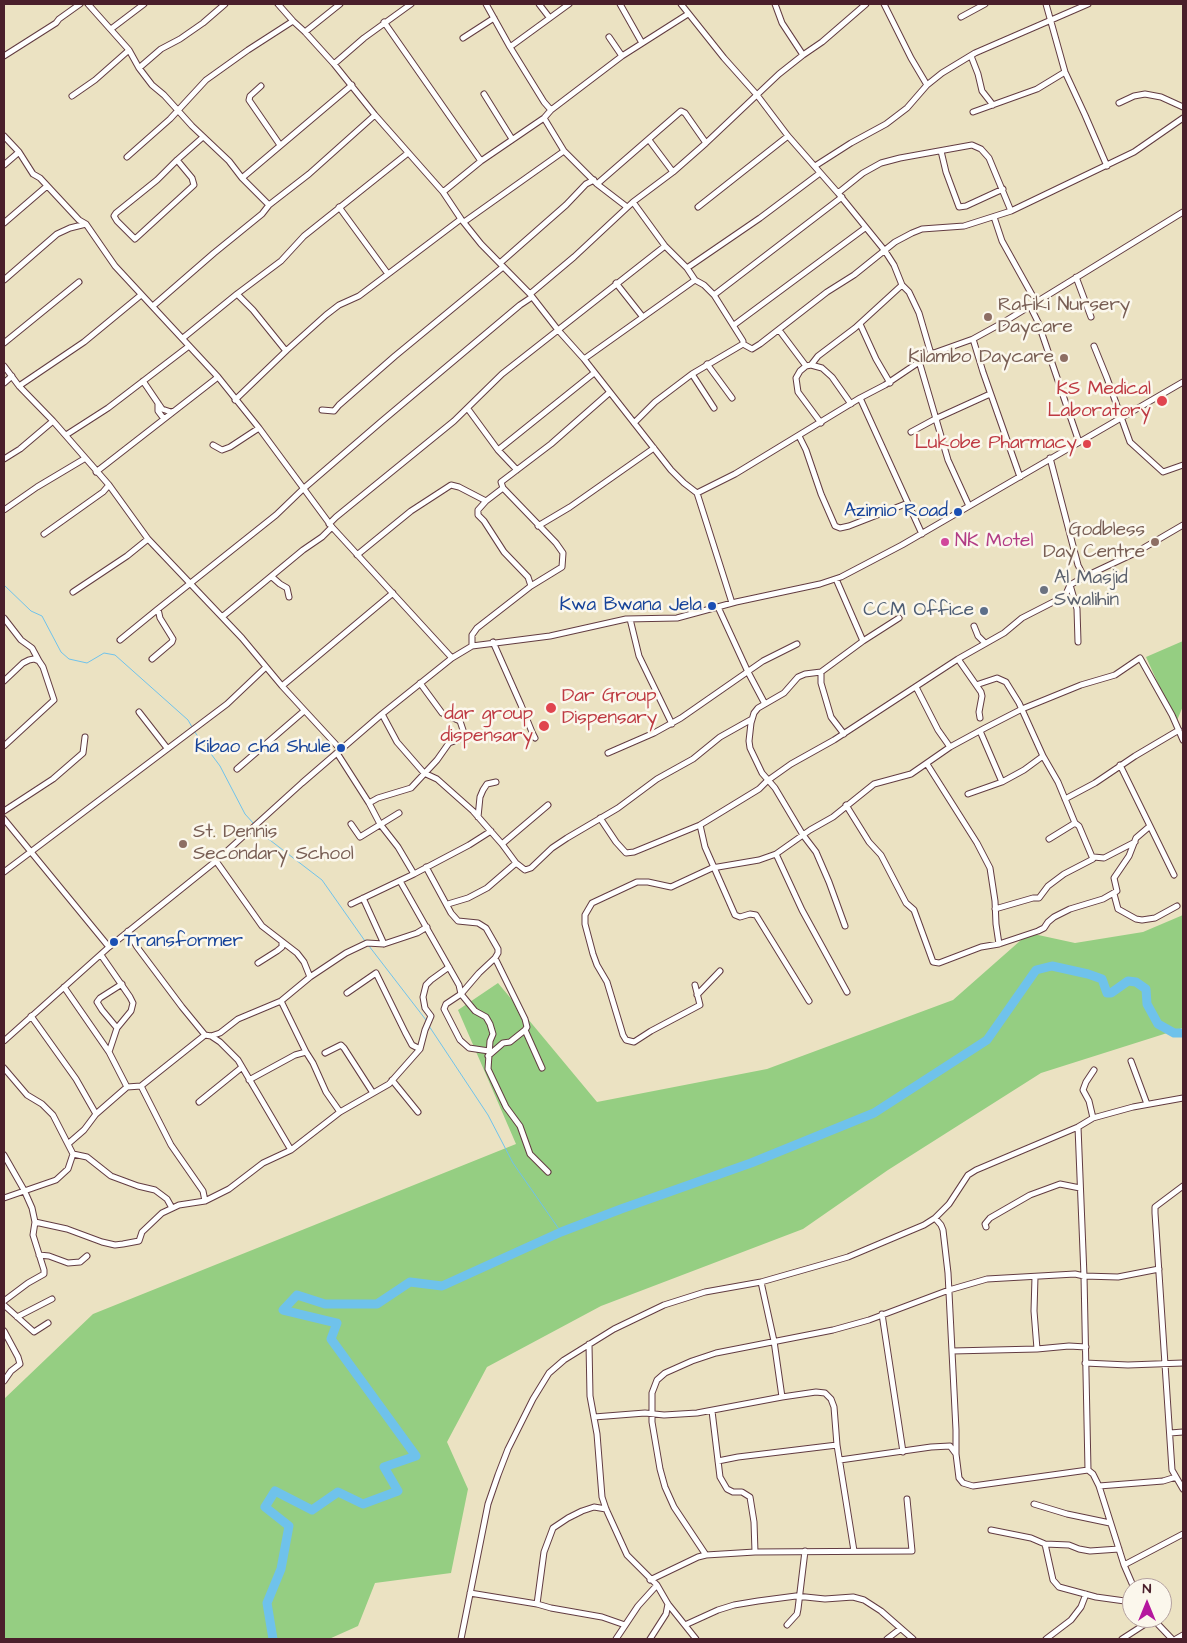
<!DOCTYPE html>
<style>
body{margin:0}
#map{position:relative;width:1187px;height:1643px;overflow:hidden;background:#ebe2c2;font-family:"Architects Daughter",sans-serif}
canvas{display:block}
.frame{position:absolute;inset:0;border:5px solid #4a1f2b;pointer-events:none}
.north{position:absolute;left:1122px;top:1578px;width:50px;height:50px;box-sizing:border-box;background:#fbf7ec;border:1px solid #b4a19f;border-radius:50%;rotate:0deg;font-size:14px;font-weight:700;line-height:20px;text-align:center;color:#4a1f2b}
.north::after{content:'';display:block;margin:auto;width:18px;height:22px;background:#b5179e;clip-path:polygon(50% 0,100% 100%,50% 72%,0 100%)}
</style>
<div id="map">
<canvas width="1187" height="1643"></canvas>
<div class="frame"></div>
<div class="north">N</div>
</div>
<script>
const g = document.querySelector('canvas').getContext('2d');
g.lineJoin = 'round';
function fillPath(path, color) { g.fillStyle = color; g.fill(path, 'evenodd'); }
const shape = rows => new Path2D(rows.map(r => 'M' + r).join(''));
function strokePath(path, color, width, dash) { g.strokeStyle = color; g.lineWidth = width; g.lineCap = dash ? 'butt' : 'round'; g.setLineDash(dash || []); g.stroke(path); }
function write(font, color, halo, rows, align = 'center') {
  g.font = font + ' "Architects Daughter",sans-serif'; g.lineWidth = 5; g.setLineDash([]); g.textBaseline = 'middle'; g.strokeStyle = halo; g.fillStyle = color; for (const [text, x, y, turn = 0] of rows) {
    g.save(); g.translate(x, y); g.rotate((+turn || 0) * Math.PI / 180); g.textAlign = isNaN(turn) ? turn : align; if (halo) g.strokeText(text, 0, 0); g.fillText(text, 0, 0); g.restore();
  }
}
fillPath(shape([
 [1183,641,1183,706,1176,723,1146,657],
 [1183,915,1183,1028,1041,1073,888,1170,803,1229,601,1306,487,1367,447,1442,468,1489,451,1573,375,1583,358,1626,329,1639,4,1639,4,1399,93,1314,516,1144,458,1010,498,983,597,1102,767,1069,953,1000,1029,933,1075,943,1143,932]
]), '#95ce82');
strokePath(shape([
 [4,585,31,611,42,616,61,652,69,659,87,663,104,653,115,655,188,720,192,727],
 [194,731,220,766,245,814,254,824],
 [257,828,262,834,322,880,365,941],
 [369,946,426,1020],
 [429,1026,488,1115,513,1163,561,1232]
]), '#6fc2eb', 1);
strokePath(shape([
 [273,1639,267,1603,281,1569,289,1526,265,1507,275,1491,312,1510,338,1492,363,1504,398,1491,384,1467,416,1456,331,1339,337,1323,283,1310,297,1295,325,1304,377,1304,410,1282,442,1286,561,1232,621,1209,751,1163,874,1113,987,1040,1036,970,1052,966,1088,974,1102,979,1107,993,1111,993,1128,981,1136,982,1146,989,1147,1004,1158,1024,1174,1033,1183,1033]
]), '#6fc2eb', 9);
const minor = shape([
 [88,4,129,50,139,68,152,85,164,95,192,126,229,161,242,178,269,205],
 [278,4,293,21,305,32,334,64,375,115,443,192,461,219,481,244,530,294,558,330,584,359,671,470,684,483,697,493,732,603],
 [486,4,510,47,544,102,551,110],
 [539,4,549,17],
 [620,4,642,43],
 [681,4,724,58,757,95,788,136,838,193,885,251,894,265,902,285,909,292,919,313,931,354],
 [775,4,782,23,803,55],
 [884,4,911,58,927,85],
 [1046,4,1065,72,1085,115,1107,166],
 [961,17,985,4],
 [384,22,481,161],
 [111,29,144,4],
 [305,32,340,4],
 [609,37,622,56],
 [463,38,494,18],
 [510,47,569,4],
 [4,56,56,23,59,19,80,4],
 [971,56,978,74,982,91,993,105],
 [334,64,364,38,411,4],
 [139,68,161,49,180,39,203,23,225,4],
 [261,86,250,96,249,100,280,145],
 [484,94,512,139],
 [72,96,95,80,129,50],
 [1119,103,1134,96,1145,94,1161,97,1183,107],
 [973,112,1037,89,1065,72],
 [544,118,564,151,597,184,627,207],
 [4,136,19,152,33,174,40,178,79,220,86,224,115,266,218,377,259,428,332,527,452,658],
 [649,140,673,172],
 [941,151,946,172,959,207,966,206,1003,189],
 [127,157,170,119,206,80,248,50,293,21],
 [177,160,192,178,194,185,135,239,117,221,114,216,116,213,157,180,177,160,203,137],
 [4,165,19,152],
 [815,166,851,143,886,124,907,108,927,85,942,73,975,53,1088,4],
 [242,178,352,85],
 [597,184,681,111,685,113,706,143],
 [443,192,481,161,544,118,551,110,622,56,688,14],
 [838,193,863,173,881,163,900,158,972,145,981,149,989,158,1011,211],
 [633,202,665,246,687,268,695,280,704,285,714,295,743,341,743,344,692,374,655,402,634,423],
 [339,207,388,274],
 [698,207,788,136],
 [994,217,1002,241,1036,302],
 [464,222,564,151],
 [4,223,47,186],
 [500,263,566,205,586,184,594,180],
 [687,268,760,218,820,173],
 [1076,277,1091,317],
 [4,280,57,234,70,228,86,224],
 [616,283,642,316],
 [237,294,253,310,286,351],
 [530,294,574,257,633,202,673,172,706,143,779,74,803,55,822,42,866,4],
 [714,295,842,197],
 [153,306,214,253,262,214,269,205,309,174,375,115],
 [1030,306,1038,322,1079,442],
 [860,324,876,359,890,383],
 [734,325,865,228],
 [779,330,806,366],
 [183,338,237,294,281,261,304,236,408,153],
 [973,339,983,372,1020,477],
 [4,343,79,282],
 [743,344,752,349,760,344,827,292,854,275,895,242,912,233,922,229,964,226,1011,211,1134,152,1183,118],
 [1094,346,1107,378,1130,442,1163,472,1183,465],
 [584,359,695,280],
 [919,361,948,460,969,506],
 [707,364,732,398],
 [811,365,822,368,832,377,851,404],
 [4,366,19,386,53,421,109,485,148,539,242,638,282,686,341,750],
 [692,374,714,408],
 [143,381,162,409,171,412,174,411],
 [4,383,12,376],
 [19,386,84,342,141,295],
 [860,398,922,534],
 [235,400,287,350,326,315,339,305,359,296,461,219],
 [158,403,158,411,164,419],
 [468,409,498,450,517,470],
 [322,410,334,411,339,405,395,356,503,267],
 [821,423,798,392,796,378,800,371,806,366,811,365,818,356,855,328,902,285],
 [911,432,935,419,990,394],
 [66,435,108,408,189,346],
 [799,436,806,450,821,494,835,526,840,528,849,526,908,503],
 [213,445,222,450,230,447,259,428],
 [498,450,594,373],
 [1050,458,1078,565,1084,577],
 [4,459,20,449,53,421],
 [96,472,218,377],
 [697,493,735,474,860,398,885,385,931,354,973,339,1004,322,1183,212],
 [4,510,37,487,84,459],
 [329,524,336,517,454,421,502,374,665,246],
 [538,526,570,507,654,448],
 [44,534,103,492,109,485],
 [357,555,411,511,451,485,459,487,486,501],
 [272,577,280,584,287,588,289,597],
 [836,579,863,641],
 [1070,585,1077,609,1078,642],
 [531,586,562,567,563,553,556,543,503,488,501,482,551,444,609,393],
 [73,592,127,556,148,539],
 [718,607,748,672,765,704],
 [222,617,303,550,322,537,332,527],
 [4,618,21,640,32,648,39,661],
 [630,619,639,656,672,724],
 [974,626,978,636,985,643],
 [120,640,158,609],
 [493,642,521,705,532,732,535,738],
 [472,646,472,635,477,628,531,586,528,577,504,552,484,521,478,515,478,510,486,501,503,488],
 [152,659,172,642,173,639,160,618,158,609,276,515,303,489,382,421,520,305,532,297],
 [958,659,981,692,982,696,979,712,980,718],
 [821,672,805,674,798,677,784,693,758,708,754,713,751,723,749,741,750,748,762,773,775,788,803,835,816,852,829,882,845,926],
 [4,681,23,663,29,660,34,659,39,661,43,667,54,700,4,746],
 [282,686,393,593],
 [916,687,938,730,950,747],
 [139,712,167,748],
 [382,714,397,742,424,773,437,779,473,811,502,844,516,863,525,870,531,868,552,848,567,838,618,808,657,779,693,759,720,737,752,719],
 [980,731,1002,782],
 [844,734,831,717,821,683,821,672,863,641,899,618],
 [337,753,369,803,380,824,398,847,414,874],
 [608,753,654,733,681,718,763,661,797,644],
 [237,769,304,711],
 [968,794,1002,782,1024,770,1043,756,1019,703,1006,682,997,678,976,685],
 [1065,799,1095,783,1135,756,1179,730],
 [369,803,378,798,411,788,437,760,449,743,460,739,462,734,463,730,460,721,442,713,420,683],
 [846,805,869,842,881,855,906,903,914,910,933,962,939,963,981,947,999,944,996,924,995,901,990,868,977,843,927,764],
 [4,811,53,779,83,753,85,737],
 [478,817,480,797,483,790,487,784,496,782],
 [600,818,616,842,626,853,634,852,700,825,759,789,767,781,791,764,834,740,958,659,1004,633,1022,618,1065,596,1070,585,1084,577,1135,553,1183,525],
 [4,819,109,947],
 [351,824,360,837,399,813],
 [700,825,705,847,735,915,740,917,750,914,756,915,809,1001],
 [1150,826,1174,875],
 [1049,839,1075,823],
 [502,844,548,805],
 [776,854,802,910,847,992],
 [1094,857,1104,858,1135,842],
 [426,867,451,913,458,921,478,923,486,928,498,949,498,953,495,958,525,1019,527,1027,525,1030,510,1042,503,1043,488,1056],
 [4,872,227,704,266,667],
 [400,881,459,985,461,994,475,1011,486,1017,490,1024,493,1034,490,1041,488,1069,506,1107,520,1126,530,1154,548,1172],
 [1114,894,1118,909,1136,919,1142,920,1155,918,1177,906],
 [363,898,384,944],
 [351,904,414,874,469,845,491,831],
 [448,904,468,898,487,888,516,863],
 [995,909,1033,898,1039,898,1048,886,1064,874,1093,859,1079,826,1075,823,1058,782,1043,756],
 [128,931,137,947,182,1007,205,1035],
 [999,944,1038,931,1044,928,1048,922,1054,917,1070,909,1103,899,1117,891,1114,878,1129,856,1136,838,1150,826,1120,765],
 [101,955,130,997,133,1003,131,1011,117,1028,109,1052,127,1087],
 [258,963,277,951,282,947,282,942],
 [310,977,346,953,367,943,384,944,417,933,427,927],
 [695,985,700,1005,651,1031,634,1042,626,1040,623,1035,607,982,597,965,593,954,585,924,585,915,592,903,637,882,648,882,671,887,712,868,759,860,776,854,810,830,833,817,874,784,911,774,950,747,985,728,1022,709,1081,685,1115,675,1140,658,1172,715,1183,740],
 [64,987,109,1052],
 [347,993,376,973,405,1032,412,1045,420,1049],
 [697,995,720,971],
 [281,1001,306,1052,313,1063,326,1092,340,1112],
 [31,1016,76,1079,96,1114],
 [117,1028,102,1010,97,1002,100,998,122,984],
 [525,1030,542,1068],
 [211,1036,220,1042,238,1060,291,1150],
 [4,1041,109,947,216,861,302,783,382,714,452,658,472,646,550,636,626,619,677,618,736,602,820,584,841,577,902,545,1183,382],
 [489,1051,469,1048,460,1040,444,1009,446,1004,461,994,479,973,495,958],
 [325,1053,341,1045,344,1048,373,1093],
 [1131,1061,1147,1104],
 [4,1068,27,1095,42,1104,53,1115,73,1154,87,1157,111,1176,138,1186,155,1190,167,1199,172,1208],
 [249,1080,295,1055,306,1052],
 [392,1080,418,1112],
 [141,1086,171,1145,203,1191,205,1201],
 [199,1102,241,1068],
 [1093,1118,1089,1101,1083,1090,1086,1082,1094,1070],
 [1078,1127,1084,1276,1088,1470,1093,1474,1099,1486,1124,1565,1134,1588],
 [69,1143,84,1130,96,1114,127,1087,141,1086,205,1035,211,1036,220,1033,238,1019,281,1001,310,977,304,962,297,953,262,926,216,861],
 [4,1155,24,1190,32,1208,35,1222,33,1235,44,1270,44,1274,28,1283,4,1301],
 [1183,1186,1155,1207,1155,1213,1172,1470,1183,1489],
 [4,1198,56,1180,68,1169,73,1154],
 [935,1218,941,1225,943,1230,948,1273,956,1430,956,1454],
 [35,1222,67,1229,102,1242,115,1245,123,1244,139,1241,142,1232,162,1213,179,1205,205,1201,229,1189,263,1163,291,1150,340,1112,389,1084,420,1049,425,1030,431,1016,425,1008,423,997,426,985,431,980,449,967],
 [986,1227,985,1224,990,1218,1030,1195,1060,1184,1080,1188],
 [39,1255,49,1256,68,1263,80,1262,87,1256],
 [1035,1277,1034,1311,1037,1349],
 [761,1282,774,1341,782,1397],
 [4,1305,34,1332,48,1323],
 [882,1314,903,1452],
 [17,1317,52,1299],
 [4,1331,18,1357,20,1364,11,1371,4,1381],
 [589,1344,590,1396,597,1434,602,1497,606,1509,627,1555,657,1585,668,1604,696,1639],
 [952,1351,1037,1349,1069,1346,1086,1347],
 [1085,1363,1128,1365,1183,1363],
 [712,1411,720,1477,727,1489,733,1492,742,1492,750,1497,754,1522,755,1552],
 [594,1417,645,1413,664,1415,697,1413,782,1397,816,1392,825,1393,831,1399,834,1407,837,1445,854,1551],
 [1170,1433,1183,1432],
 [840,1460,931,1447,950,1446,956,1454,959,1478,963,1483,973,1486,1088,1470],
 [718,1461,738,1457,837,1445],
 [1099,1486,1163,1481,1176,1477],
 [1034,1504,1067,1514,1110,1523],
 [991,1530,1031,1538,1045,1544,1069,1545,1079,1549,1090,1551,1119,1549],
 [1045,1544,1053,1580,1059,1587,1096,1597,1132,1602],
 [706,1555,674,1507,665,1487,660,1469,652,1422,652,1393,657,1380,665,1373,692,1361,716,1353,833,1330,869,1320,949,1290,987,1279,1075,1274,1084,1276,1118,1277,1159,1269],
 [1124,1565,1183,1534],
 [650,1580,698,1557,706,1555,755,1552,912,1551,907,1499],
 [470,1593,537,1604,551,1608,602,1617,625,1625],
 [537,1604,544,1552,553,1528,568,1518,582,1511,594,1507,606,1509],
 [1152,1618,1172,1639],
 [685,1625,718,1610,734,1605,758,1601,796,1596,825,1599,853,1597,864,1600,881,1611,913,1639],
 [787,1625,797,1614,798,1609,805,1551],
 [461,1639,488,1504,498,1475,508,1449,533,1399,549,1373,564,1360,614,1329,664,1305,705,1292,761,1282,824,1264,848,1257,924,1225,935,1218,949,1204,968,1175,976,1170,1078,1127,1093,1118,1133,1107,1183,1098],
 [616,1639,638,1606,657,1585],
 [650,1639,666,1614,668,1604],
 [887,1639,900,1629],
 [1046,1639,1071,1620,1081,1607,1086,1594],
 [1122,1639,1153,1619],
 [1176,1639,1183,1635]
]);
strokePath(minor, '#623c42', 7);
strokePath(minor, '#fff', 5);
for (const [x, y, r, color] of [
 [988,317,5,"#8d6e63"],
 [1064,358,5,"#8d6e63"],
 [1162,401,6,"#e0444e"],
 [1087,444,5,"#e0444e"],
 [958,512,5,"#1a4fb4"],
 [945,542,5,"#d1479c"],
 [1155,542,5,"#8d6e63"],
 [1044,590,5,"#6b7280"],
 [712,606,5,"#1a4fb4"],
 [984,611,5,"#5c6f8a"],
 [551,708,6,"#e0444e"],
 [544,726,6,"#e0444e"],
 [341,748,5,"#1a4fb4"],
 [183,844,5,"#8d6e63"],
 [114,942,5,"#1a4fb4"]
]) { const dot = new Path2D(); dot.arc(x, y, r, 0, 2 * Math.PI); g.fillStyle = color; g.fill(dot); strokePath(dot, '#fbf7ec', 2); }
write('19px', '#785e54', '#fbf7ec', [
 ["Rafiki Nursery",998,306],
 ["Daycare",998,328],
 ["Kilambo Daycare",1054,358,"right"],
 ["Godbless",1145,531,"right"],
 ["Day Centre",1145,553,"right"],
 ["St. Dennis",193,833],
 ["Secondary School",193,855]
], 'left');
write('19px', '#be3a42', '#fbf7ec', [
 ["KS Medical",1151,390],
 ["Laboratory",1151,412],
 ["Lukobe Pharmacy",1077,444],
 ["Dar Group",562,697,"left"],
 ["Dispensary",562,719,"left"],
 ["dar group",533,715],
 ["dispensary",533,737]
], 'right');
write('19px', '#164399', '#fbf7ec', [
 ["Azimio Road",948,512],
 ["Kwa Bwana Jela",702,606],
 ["Kibao cha Shule",331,748],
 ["Transformer",124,942,"left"]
], 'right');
write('19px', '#b23c85', '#fbf7ec', [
 ["NK Motel",955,542]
], 'left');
write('19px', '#5b616d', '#fbf7ec', [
 ["Al Masjid",1054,579],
 ["Swalihin",1054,601]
], 'left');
write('19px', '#4e5e75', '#fbf7ec', [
 ["CCM Office",974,611]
], 'right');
</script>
